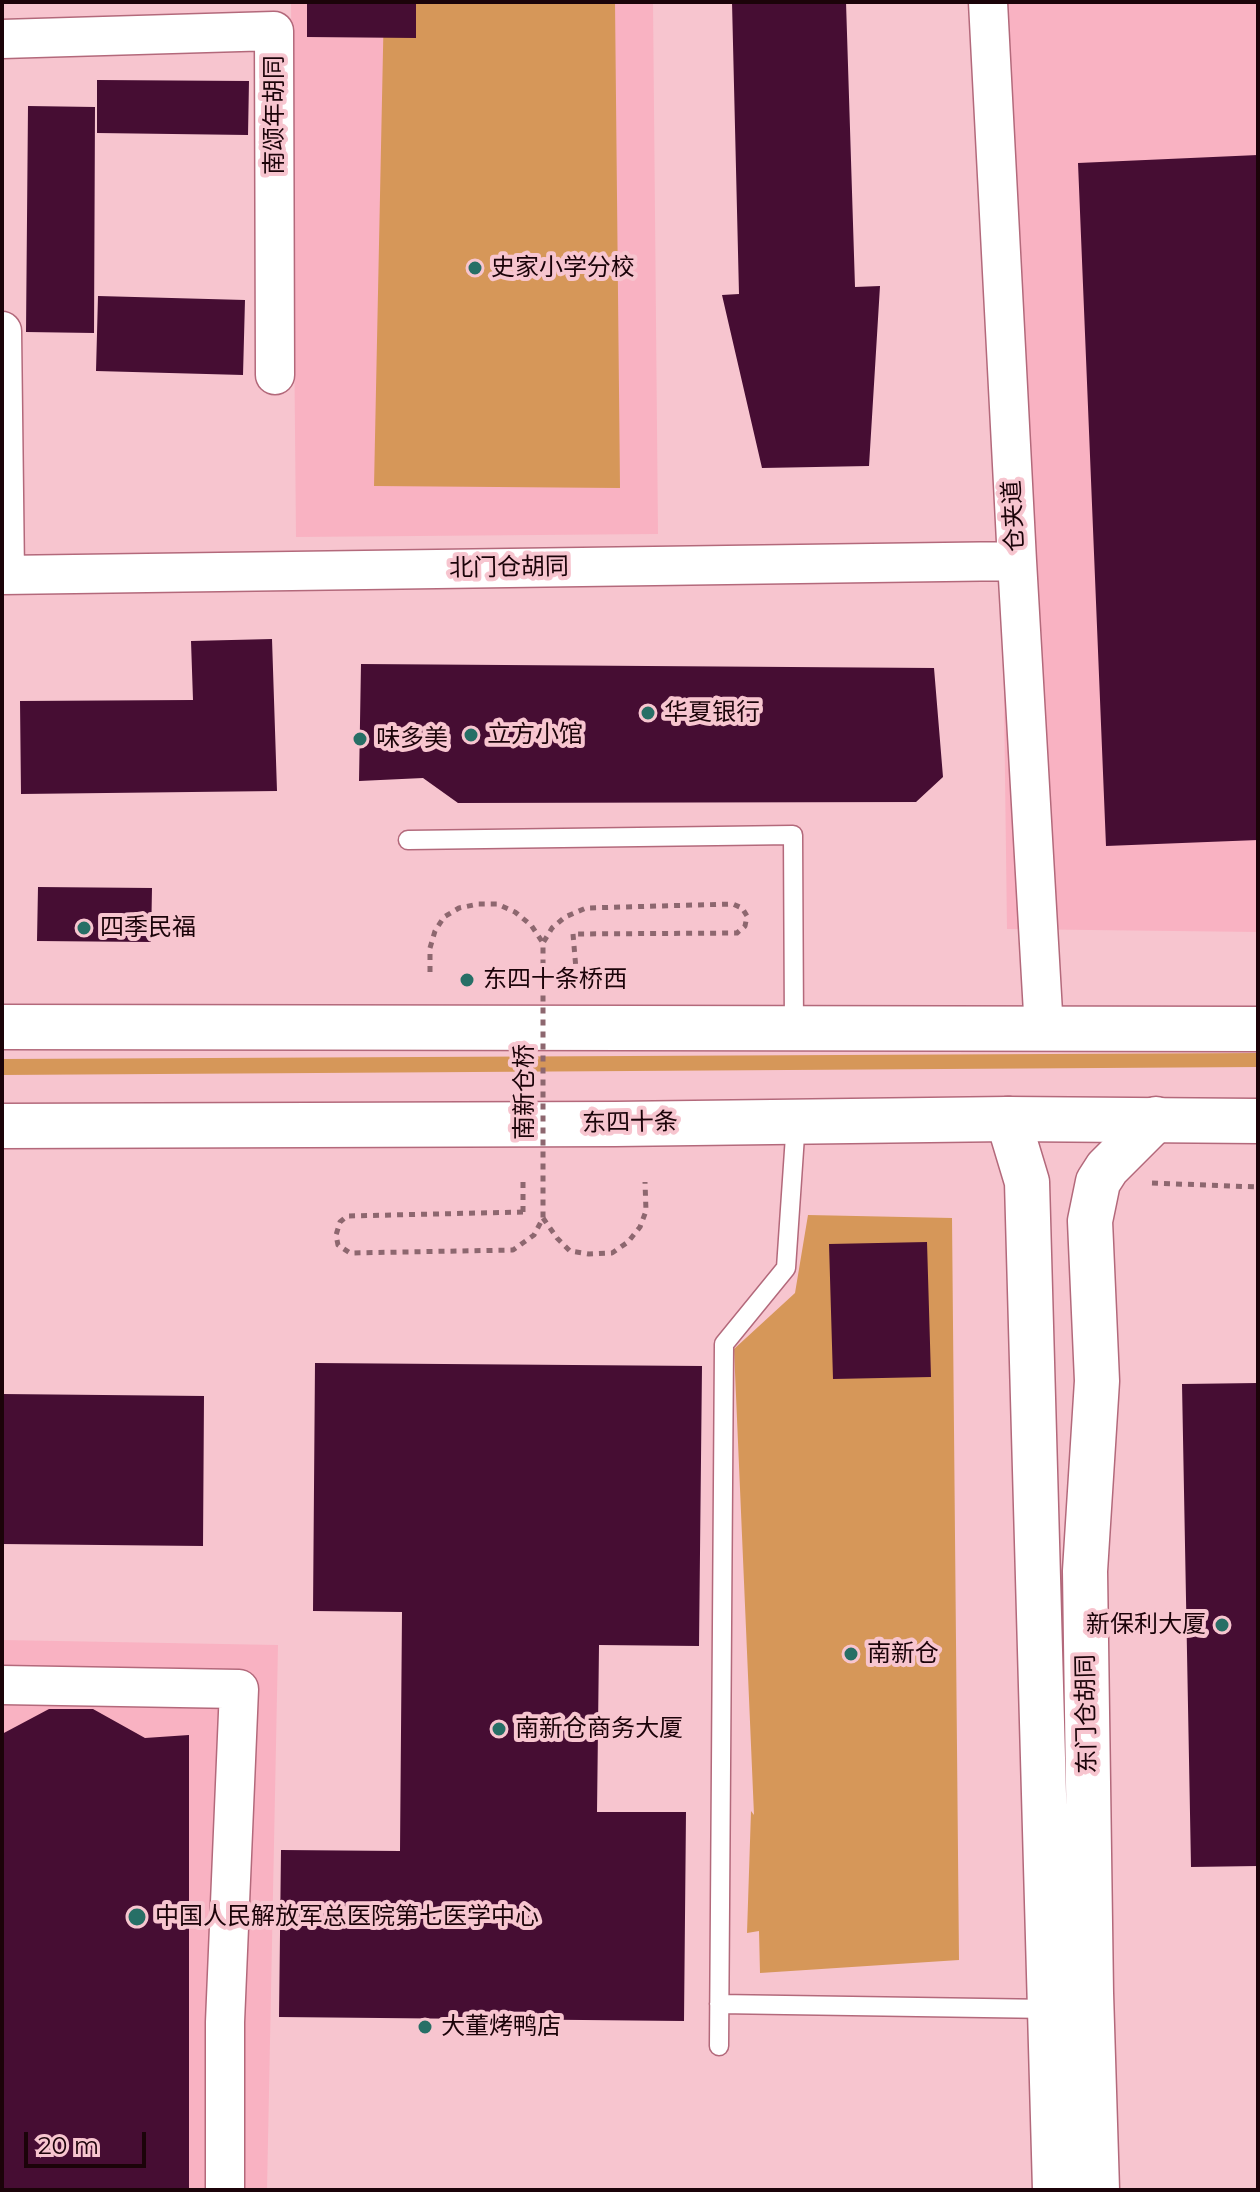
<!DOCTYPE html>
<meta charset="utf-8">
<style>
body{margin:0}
#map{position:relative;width:1260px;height:2192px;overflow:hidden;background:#f7c5cf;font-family:Montserrat,sans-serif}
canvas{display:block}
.frame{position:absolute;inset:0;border:4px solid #1b0309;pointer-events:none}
.scale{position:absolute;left:24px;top:2132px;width:122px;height:36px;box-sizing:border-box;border:4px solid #1b0309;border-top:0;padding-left:10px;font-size:24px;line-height:28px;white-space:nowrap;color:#1b0309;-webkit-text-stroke:6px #f7c5cf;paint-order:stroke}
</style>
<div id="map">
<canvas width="1260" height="2192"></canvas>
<div class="frame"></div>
<div class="scale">20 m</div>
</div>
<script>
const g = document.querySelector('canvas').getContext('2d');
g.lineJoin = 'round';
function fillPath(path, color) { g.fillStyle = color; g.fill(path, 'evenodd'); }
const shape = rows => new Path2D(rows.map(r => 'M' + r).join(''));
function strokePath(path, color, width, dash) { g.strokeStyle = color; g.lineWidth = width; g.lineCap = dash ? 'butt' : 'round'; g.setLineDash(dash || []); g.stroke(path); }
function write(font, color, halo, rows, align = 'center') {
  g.font = font + ' Montserrat,"Noto Sans SC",sans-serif'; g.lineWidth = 8; g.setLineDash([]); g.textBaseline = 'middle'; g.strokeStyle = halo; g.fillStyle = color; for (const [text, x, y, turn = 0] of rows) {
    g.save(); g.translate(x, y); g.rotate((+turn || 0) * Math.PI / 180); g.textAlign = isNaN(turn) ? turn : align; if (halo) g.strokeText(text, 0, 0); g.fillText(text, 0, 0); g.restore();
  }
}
fillPath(shape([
 [291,2,653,2,658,534,296,537],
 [995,2,1258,2,1258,932,1007,929],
 [2,1640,278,1645,267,2190,2,2190]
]), '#f9b2c2');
fillPath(shape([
 [384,2,615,2,620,488,374,486],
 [1258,1053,1258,1067,2,1075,2,1059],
 [808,1215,952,1218,959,1960,760,1973,759,1931,747,1933,751,1811,754,1815,734,1349,795,1293]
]), '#d69759');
fillPath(shape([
 [307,2,416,2,416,38,307,37],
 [732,2,846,2,855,287,880,286,869,466,762,468,722,295,739,294],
 [97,80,249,81,248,135,97,133],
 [28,106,95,107,94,333,26,332],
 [1258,155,1258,840,1106,846,1078,163],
 [98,296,245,300,243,375,96,371],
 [272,639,277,791,21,794,20,701,193,700,191,641],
 [361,664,934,668,943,777,916,802,458,803,423,778,359,781],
 [38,887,152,888,151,942,37,941],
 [927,1242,931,1377,833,1379,829,1244],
 [315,1363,702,1366,699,1646,599,1645,597,1812,686,1812,684,2021,279,2017,281,1850,400,1851,402,1612,313,1611],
 [1258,1383,1258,1866,1191,1867,1182,1384],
 [2,1394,204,1396,203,1546,2,1544],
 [49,1709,93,1709,145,1738,189,1735,189,2190,2,2190,2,1734]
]), '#460d33');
const lane = shape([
 [408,840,793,835,794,1029],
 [719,2004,1050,2009],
 [719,2046,724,1344,786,1268,796,1121]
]);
const street = shape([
 [988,2,1017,561,1044,1030],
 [2,39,274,31,275,375],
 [2,331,5,575],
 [2,575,1017,561],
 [2,1685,239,1689,225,2022,225,2190]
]);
const secondary = shape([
 [1008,1119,1027,1182,1055,2190],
 [1097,2190,1091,1993,1085,1571,1097,1381,1090,1221,1098,1182,1107,1168,1156,1119]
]);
const primary = shape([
 [2,1027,1258,1029],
 [2,1126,615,1124,1008,1119,1258,1121]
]);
strokePath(lane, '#b3697b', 21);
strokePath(street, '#b3697b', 41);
strokePath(secondary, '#b3697b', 47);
strokePath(primary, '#b3697b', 47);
strokePath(shape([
 [573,934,576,969],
 [430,972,430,948,435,931,444,917,459,908,478,904,497,904,515,912,531,925,543,943],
 [523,1182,523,1212],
 [1152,1183,1258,1187],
 [543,1218,557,1238,570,1251,589,1254,612,1253,628,1242,640,1227,646,1211,645,1182]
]), '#8d676f', 5, [6, 6]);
strokePath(lane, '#fff', 18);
strokePath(street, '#fff', 38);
strokePath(secondary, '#fff', 44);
strokePath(primary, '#fff', 44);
strokePath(shape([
 [523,1212,347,1216,340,1222,336,1235,338,1245,350,1253,513,1250,534,1235,543,1218,543,943,552,928,565,917,586,908,733,904,742,908,747,916,745,926,737,933,573,934]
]), '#8d676f', 5, [6, 6]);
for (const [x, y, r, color] of [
 [475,268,8,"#276f66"],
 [648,713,8,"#276f66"],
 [471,735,8,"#276f66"],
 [360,739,8,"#276f66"],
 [84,928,8,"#276f66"],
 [467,980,8,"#276f66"],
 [1222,1625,8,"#276f66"],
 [851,1654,8,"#276f66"],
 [499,1729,8,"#276f66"],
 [137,1917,10,"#276f66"],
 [425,2027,8,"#276f66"]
]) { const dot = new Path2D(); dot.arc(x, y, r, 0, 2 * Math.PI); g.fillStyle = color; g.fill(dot); strokePath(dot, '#f7c5cf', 3); }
write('24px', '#1b0309', '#f7c5cf', [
 ["南颂年胡同",275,115,-90],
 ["仓夹道",1014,516,-93],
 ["北门仓胡同",509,568,-1],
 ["南新仓桥",525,1092,-90],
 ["东四十条",630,1123,-1],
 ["东门仓胡同",1087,1714,-91]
]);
write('24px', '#1b0309', '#f7c5cf', [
 ["史家小学分校",491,268],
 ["华夏银行",664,713],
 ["立方小馆",487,735],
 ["味多美",376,739],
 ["四季民福",100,928],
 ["东四十条桥西",483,980],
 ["新保利大厦",1206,1625,"right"],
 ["南新仓",867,1654],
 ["南新仓商务大厦",515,1729],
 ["中国人民解放军总医院第七医学中心",155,1917],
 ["大董烤鸭店",441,2027]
], 'left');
</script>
